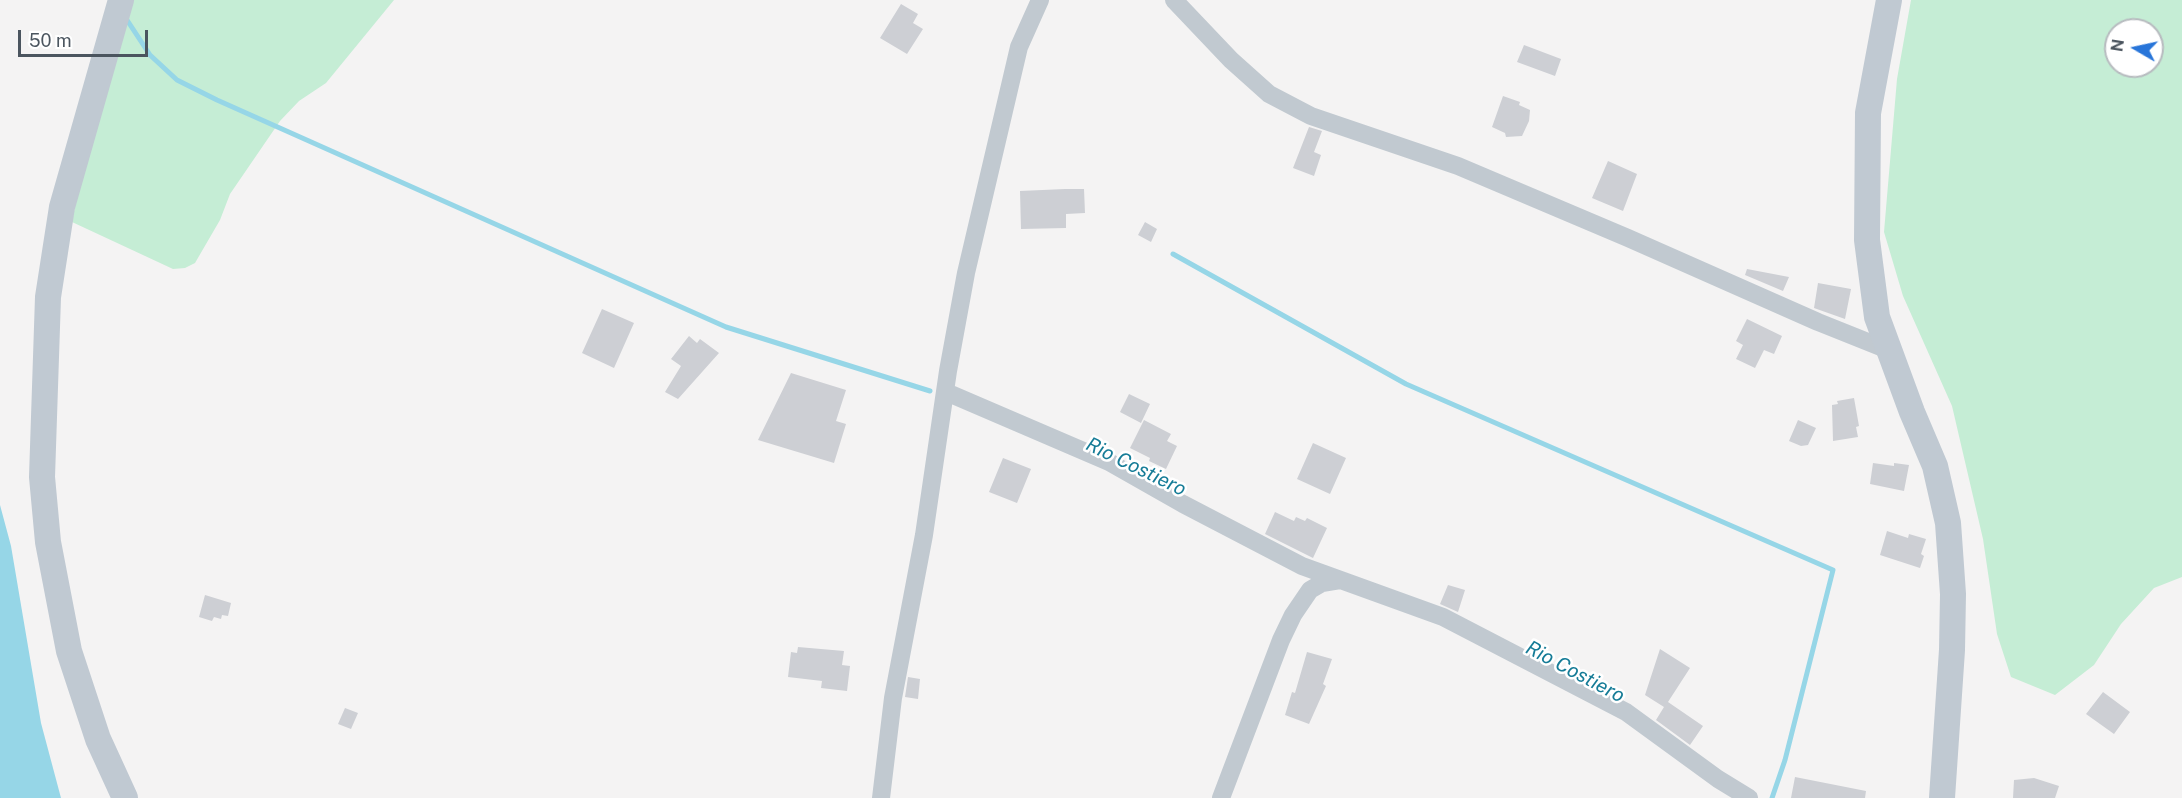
<!DOCTYPE html>
<style>
body{margin:0}
#map{position:relative;width:2182px;height:798px;overflow:hidden;background:#f4f3f3;font-family:"Public Sans",sans-serif}
canvas{display:block}
.north{position:absolute;left:2104px;top:18px;width:60px;height:60px;box-sizing:border-box;background:#fff;border:2px solid #b7bbbf;border-radius:50%;rotate:279deg;font-size:16px;font-weight:700;line-height:24px;text-align:center;color:#4b555f}
.north::after{content:'';display:block;margin:auto;width:21px;height:27px;background:#2875d9;clip-path:polygon(50% 0,100% 100%,50% 72%,0 100%)}
.scale{position:absolute;left:18px;top:30px;width:130px;height:27px;box-sizing:border-box;border:3px solid #4b555f;border-top:0;padding-left:8px;font-size:18px;line-height:21px;white-space:nowrap;color:#4b555f;-webkit-text-stroke:4px #fff;paint-order:stroke}
</style>
<div id="map">
<canvas width="2182" height="798"></canvas>
<div class="north">N</div>
<div class="scale">50 m</div>
</div>
<script>
const g = document.querySelector('canvas').getContext('2d');
g.lineJoin = 'round';
function fillPath(path, color) { g.fillStyle = color; g.fill(path, 'evenodd'); }
const shape = rows => new Path2D(rows.map(r => 'M' + r).join(''));
function strokePath(path, color, width, dash) { g.strokeStyle = color; g.lineWidth = width; g.lineCap = dash ? 'butt' : 'round'; g.setLineDash(dash || []); g.stroke(path); }
function write(font, color, halo, rows, align = 'center') {
  g.font = font + ' "Public Sans",sans-serif'; g.lineWidth = 5; g.setLineDash([]); g.textBaseline = 'middle'; g.strokeStyle = halo; g.fillStyle = color; for (const [text, x, y, turn = 0] of rows) {
    g.save(); g.translate(x, y); g.rotate((+turn || 0) * Math.PI / 180); g.textAlign = isNaN(turn) ? turn : align; if (halo) g.strokeText(text, 0, 0); g.fillText(text, 0, 0); g.restore();
  }
}
fillPath(shape([
 [132,0,394,0,326,83,299,101,280,121,230,194,220,220,195,263,185,268,173,269,72,222,78,190],
 [1911,0,2182,0,2182,577,2154,588,2121,624,2094,665,2055,695,2011,677,1997,634,1983,539,1952,406,1903,296,1884,232,1897,79],
 [2116,30,2152,30,2152,66,2116,66]
]), '#c5edd5');
fillPath(shape([
 [0,505,11,546,41,723,61,798,0,798]
]), '#96d6e7');
strokePath(shape([
 [125,17,150,55,177,80,217,100,726,327,930,391],
 [1173,254,1406,384,1833,570,1785,760,1772,798]
]), '#96d6e7', 5);
fillPath(shape([
 [901,4,918,14,913,23,923,29,907,54,880,38],
 [1524,45,1561,59,1555,76,1517,62],
 [1503,96,1520,102,1519,105,1530,110,1529,121,1522,136,1506,137,1505,133,1492,127],
 [1309,127,1322,131,1314,152,1321,155,1314,176,1293,168],
 [1608,161,1637,174,1623,211,1592,198],
 [1065,189,1084,189,1085,213,1066,214,1066,228,1021,229,1020,191],
 [1145,222,1157,229,1151,242,1138,235],
 [1747,269,1789,277,1783,291,1745,275],
 [1818,283,1851,289,1845,319,1814,308],
 [602,309,634,323,614,368,582,353],
 [1747,319,1782,336,1774,354,1764,350,1755,368,1736,359,1743,345,1736,341],
 [689,336,697,343,700,339,719,353,678,399,665,392,681,366,671,359],
 [791,373,846,390,836,421,846,424,834,463,758,440],
 [1129,394,1150,404,1141,423,1120,412],
 [1854,398,1859,426,1856,427,1858,437,1833,441,1832,405,1838,404,1837,401],
 [1144,420,1171,434,1167,441,1177,446,1166,469,1149,461,1150,458,1130,448],
 [1798,420,1816,428,1808,445,1801,446,1789,441],
 [1313,443,1346,458,1330,494,1297,479],
 [1003,458,1031,469,1017,503,989,492],
 [1873,463,1894,466,1894,463,1909,465,1904,491,1870,484],
 [1275,512,1294,521,1296,517,1305,521,1307,518,1327,528,1313,558,1265,534],
 [1887,531,1908,538,1909,534,1926,539,1921,554,1924,556,1920,568,1880,555],
 [1448,585,1465,590,1458,612,1440,604],
 [205,595,231,603,228,616,222,615,221,619,214,617,212,621,199,617],
 [798,647,844,651,842,665,850,666,847,691,821,688,822,681,788,677,791,652,797,653],
 [1660,649,1690,668,1668,702,1703,726,1690,745,1656,720,1664,707,1645,695],
 [1307,652,1332,659,1323,684,1326,686,1309,724,1285,715,1292,692,1295,693],
 [908,677,920,679,918,699,905,697],
 [2103,692,2130,712,2114,734,2086,714],
 [345,708,358,713,351,729,338,724],
 [1795,777,1866,791,1865,798,1791,798],
 [2034,778,2059,786,2055,798,2013,798,2014,780]
]), '#cdcfd4');
strokePath(shape([
 [1174,0,1231,60,1269,94,1311,116,1458,166,1628,238,1818,322,1888,350],
 [946,392,1109,462,1183,504,1302,566,1443,617,1626,712,1718,779,1749,798],
 [881,798,893,698,924,535,948,371,966,273,1019,47,1040,0],
 [1221,798,1281,640,1293,615,1310,590,1322,583,1340,580]
]), '#c1c9d0', 18);
strokePath(shape([
 [121,0,62,207,48,297,42,477,48,542,69,651,98,739,125,798],
 [1889,0,1868,113,1867,240,1877,317,1912,412,1935,466,1948,523,1953,594,1952,650,1942,798]
]), '#c0c9d2', 26);
write('italic 20px', '#167c97', '#fff', [
 ["Rio Costiero",1136,467,26],
 ["Rio Costiero",1575,672,28]
]);
</script>
